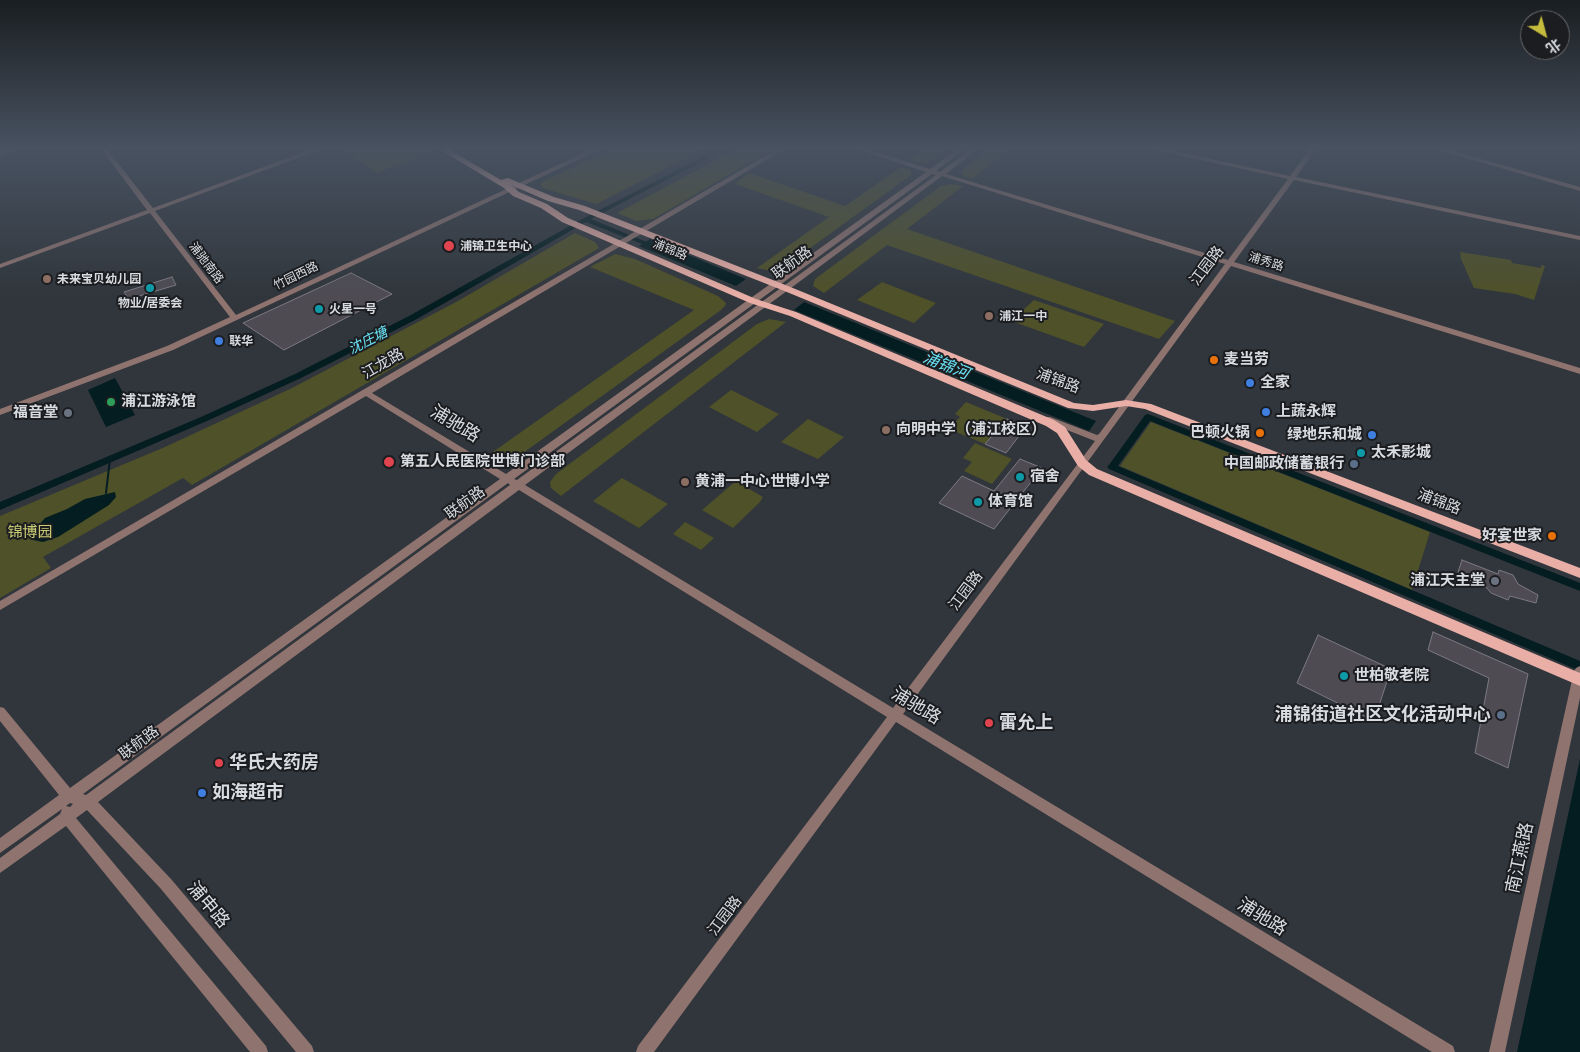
<!DOCTYPE html>
<meta charset="utf-8">
<style>
body{margin:0}
#map{position:relative;width:1580px;height:1052px;overflow:hidden;background:#30363c;font-family:Montserrat,"Noto Sans SC",sans-serif}
canvas{display:block}
.north{position:absolute;left:1520px;top:10px;width:50px;height:50px;box-sizing:border-box;background:#1b1d20;border:1px solid #67696c;border-radius:50%;rotate:143deg;font-size:14px;font-weight:700;line-height:20px;text-align:center;color:#d8dbdf}
.north::after{content:'';display:block;margin:auto;width:18px;height:22px;background:#c5bc3d;clip-path:polygon(50% 0,100% 100%,50% 72%,0 100%)}
</style>
<div id="map">
<canvas width="1580" height="1052"></canvas>
<div class="north">北</div>
</div>
<script>
const g = document.querySelector('canvas').getContext('2d');
g.lineJoin = 'round';
function fillPath(path, color) { g.fillStyle = color; g.fill(path, 'evenodd'); }
const shape = rows => new Path2D(rows.map(r => 'M' + r).join(''));
function strokePath(path, color, width, dash) { g.strokeStyle = color; g.lineWidth = width; g.lineCap = dash ? 'butt' : 'round'; g.setLineDash(dash || []); g.stroke(path); }
function write(font, color, halo, rows, align = 'center') {
  g.font = font + ' Montserrat,"Noto Sans SC",sans-serif'; g.lineWidth = 4; g.setLineDash([]); g.textBaseline = 'middle'; g.strokeStyle = halo; g.fillStyle = color; for (const [text, x, y, turn = 0] of rows) {
    g.save(); g.translate(x, y); g.rotate((+turn || 0) * Math.PI / 180); g.textAlign = isNaN(turn) ? turn : align; if (halo) g.strokeText(text, 0, 0); g.fillText(text, 0, 0); g.restore();
  }
}
fillPath(shape([
 [341,149,433,149,434,150,377,173],
 [611,149,704,149,596,204,543,188,540,183],
 [737,149,773,149,653,219,636,221,617,213],
 [926,149,947,149,929,162,925,163,909,160],
 [989,149,1010,149,972,179,962,175,961,171],
 [901,167,911,170,911,175,791,262,771,271,757,268,829,217,735,184,749,173,845,206],
 [951,184,963,186,907,229,1175,321,1159,339,887,245,824,293,813,286,815,279,941,186],
 [575,233,595,242,599,248,192,485,183,478,43,557,51,568,0,598,0,516,165,447,292,388,458,301],
 [1460,252,1511,260,1512,263,1541,268,1541,265,1545,266,1534,300,1515,294,1474,288,1461,259],
 [615,254,635,259,718,296,726,303,725,306,721,310,519,456,506,461,490,454,694,310,590,267],
 [882,282,936,303,914,323,857,300],
 [1034,300,1104,324,1084,347,1011,321],
 [769,319,786,322,561,496,551,488,550,482,556,474,757,324],
 [731,390,779,414,757,432,709,407],
 [966,402,1007,419,985,444,949,429,960,417,955,414],
 [808,419,844,437,818,459,781,442],
 [1151,422,1430,532,1412,590,1120,466],
 [975,443,1012,459,992,484,964,471,972,462,963,458],
 [622,478,668,504,639,528,593,501],
 [736,481,763,497,760,502,733,528,702,510],
 [685,522,714,538,701,550,673,534]
]), '#4f5128');
fillPath(shape([
 [650,239,746,279,736,286,639,246],
 [804,302,1096,421,1089,431,794,310],
 [115,378,135,415,106,427,88,390],
 [115,492,116,497,109,505,58,537,43,542,33,540,30,535,45,518,67,509,85,499],
 [1580,759,1580,1052,1517,1052]
]), '#031d21');
strokePath(shape([
 [106,493,110,459]
]), '#031d21', 2);
fillPath(shape([
 [718,149,726,149,591,219,659,247,659,249,655,249,586,222,415,320,301,378,207,421,0,510,0,502,201,417,295,374,409,316,584,218,718,149],
 [1148,414,1580,583,1580,591,1150,421,1118,466,1580,661,1580,671,1109,469,1107,467,1109,465,1145,415,1148,414]
]), '#031d21');
const building = shape([
 [351,273,392,294,284,350,243,323,351,273],
 [172,277,176,285,129,299,124,292,172,277],
 [1007,419,1026,427,1006,453,985,444,1007,419],
 [1020,459,1042,468,994,529,939,503,962,476,994,491,1020,459],
 [1462,560,1498,574,1499,570,1513,575,1518,584,1538,595,1536,603,1510,596,1508,600,1491,593,1487,588,1463,577,1458,572,1462,560],
 [1433,632,1528,674,1508,768,1475,753,1489,678,1428,650,1433,632],
 [1318,635,1391,669,1374,721,1297,683,1318,635]
]);
fillPath(building, '#4e4b53');
strokePath(building, '#7d7982', 1);
fillPath(shape([
 [8,149,18,149,0,156,0,152,8,149],
 [101,149,107,149,153,208,312,149,322,149,155,211,236,315,592,149,601,149,173,350,0,415,0,409,167,346,230,317,150,213,0,268,0,264,147,210,101,149],
 [777,149,785,149,372,393,506,474,926,172,856,149,866,149,930,169,958,149,965,149,936,171,940,172,971,149,978,149,946,174,1228,260,1288,179,1151,149,1164,149,1290,176,1310,149,1316,149,1296,177,1580,236,1580,240,1294,180,1234,262,1580,368,1580,374,1231,266,903,714,1453,1046,1455,1052,1432,1052,896,722,654,1052,636,1052,638,1046,887,717,519,490,98,802,171,879,312,1046,314,1052,296,1052,161,889,87,810,76,818,266,1046,268,1052,250,1052,66,826,0,873,0,858,60,814,62,809,0,853,0,838,59,795,0,721,0,707,4,708,70,788,500,479,366,396,0,610,0,601,777,149],
 [932,174,936,175,517,480,514,479,932,174],
 [942,176,1225,264,1099,434,1097,435,1050,417,1044,417,1043,419,1044,421,1095,441,893,708,525,485,942,176],
 [508,483,510,485,86,795,83,794,508,483],
 [70,803,73,804,70,807,66,806,70,803],
 [1435,149,1446,149,1580,187,1580,191,1435,149],
 [1580,666,1580,698,1505,1052,1489,1052,1574,671,1576,668,1580,666]
]), '#8f736f');
fillPath(shape([
 [439,149,448,149,501,180,508,178,554,197,585,206,788,286,1074,403,1093,405,1126,400,1151,404,1580,568,1580,578,1145,409,1126,406,1093,411,1068,408,782,290,579,210,548,201,511,185,519,192,547,204,568,218,756,299,796,312,1054,420,1065,427,1086,460,1097,469,1580,673,1580,686,1089,475,1078,466,1057,433,1046,426,790,316,750,303,562,222,541,208,513,196,504,188,439,149]
]), '#e9afa7');
const sky = g.createLinearGradient(0, 0, 0, 297);
sky.addColorStop(0, '#1a1e21');
sky.addColorStop(0.5, '#485261');
sky.addColorStop(1, '#48526100');
g.fillStyle = sky;
g.fillRect(0, 0, 1580, 297);
for (const [x, y, r, color] of [
 [449,246,6,"#e0444e"],
 [47,279,5,"#8d6e63"],
 [150,288,5,"#0f9aa8"],
 [319,309,5,"#0f9aa8"],
 [989,316,5,"#8d6e63"],
 [219,341,5,"#3f7fe0"],
 [1214,360,5,"#e8710a"],
 [1250,383,5,"#3f7fe0"],
 [111,402,5,"#2e9e5b"],
 [1266,412,5,"#3f7fe0"],
 [68,413,5,"#6b7280"],
 [886,430,5,"#8d6e63"],
 [1260,433,5,"#e8710a"],
 [1372,435,5,"#3f7fe0"],
 [1361,453,5,"#0f9aa8"],
 [389,462,6,"#e0444e"],
 [1354,464,5,"#5c6f8a"],
 [1020,477,5,"#0f9aa8"],
 [685,482,5,"#8d6e63"],
 [978,502,5,"#0f9aa8"],
 [1552,536,5,"#e8710a"],
 [1495,581,5,"#6b7280"],
 [1344,676,5,"#0f9aa8"],
 [1501,715,5,"#5c6f8a"],
 [989,723,5,"#e0444e"],
 [219,763,5,"#e0444e"],
 [202,793,5,"#3f7fe0"]
]) { const dot = new Path2D(); dot.arc(x, y, r, 0, 2 * Math.PI); g.fillStyle = color; g.fill(dot); strokePath(dot, '#1b1d20', 2); }
write('bold 12px', '#d8dbdf', '#1b1d20', [
 ["浦锦卫生中心",460,246],
 ["未来宝贝幼儿园",57,279],
 ["物业/居委会",150,303,"center"],
 ["火星一号",329,309],
 ["浦江一中",999,316],
 ["联华",229,341]
], 'left');
write('12px', '#d8dbdf', '#1b1d20', [
 ["浦锦路",670,250,22],
 ["浦秀路",1266,262,17],
 ["浦驰南路",206,263,53],
 ["竹园西路",296,276,-26]
]);
write('italic 14px', '#69e3f6', '#1b1d20', [
 ["沈庄塘",368,341,-27]
]);
write('15px', '#d8dbdf', '#1b1d20', [
 ["联航路",792,263,-36],
 ["江园路",1207,266,-53],
 ["江龙路",383,364,-30],
 ["浦锦路",1058,381,20],
 ["浦锦路",1439,502,21],
 ["联航路",465,503,-36],
 ["江园路",966,591,-53],
 ["联航路",139,743,-37],
 ["江园路",725,916,-53]
]);
write('bold 15px', '#d8dbdf', '#1b1d20', [
 ["麦当劳",1224,360],
 ["全家",1260,383],
 ["浦江游泳馆",121,402],
 ["上蔬永辉",1276,412],
 ["福音堂",58,413,"right"],
 ["向明中学（浦江校区）",896,430],
 ["巴顿火锅",1250,433,"right"],
 ["绿地乐和城",1362,435,"right"],
 ["太禾影城",1371,453],
 ["第五人民医院世博门诊部",400,462],
 ["中国邮政储蓄银行",1344,464,"right"],
 ["宿舍",1030,477],
 ["黄浦一中心世博小学",695,482],
 ["体育馆",988,502],
 ["好宴世家",1542,536,"right"],
 ["浦江天主堂",1485,581,"right"],
 ["世柏敬老院",1354,676]
], 'left');
write('15px', '#cacd74', '#1b1d20', [
 ["锦博园",30,533]
]);
write('italic 16px', '#69e3f6', '#1b1d20', [
 ["浦锦河",946,366,22]
]);
write('18px', '#d8dbdf', '#1b1d20', [
 ["浦驰路",455,424,31],
 ["浦驰路",916,706,31],
 ["南江燕路",1520,858,-78],
 ["浦申路",208,905,50],
 ["浦驰路",1262,917,32]
]);
write('bold 18px', '#d8dbdf', '#1b1d20', [
 ["浦锦街道社区文化活动中心",1491,715,"right"],
 ["雷允上",999,723],
 ["华氏大药房",229,763],
 ["如海超市",212,793]
], 'left');
</script>
